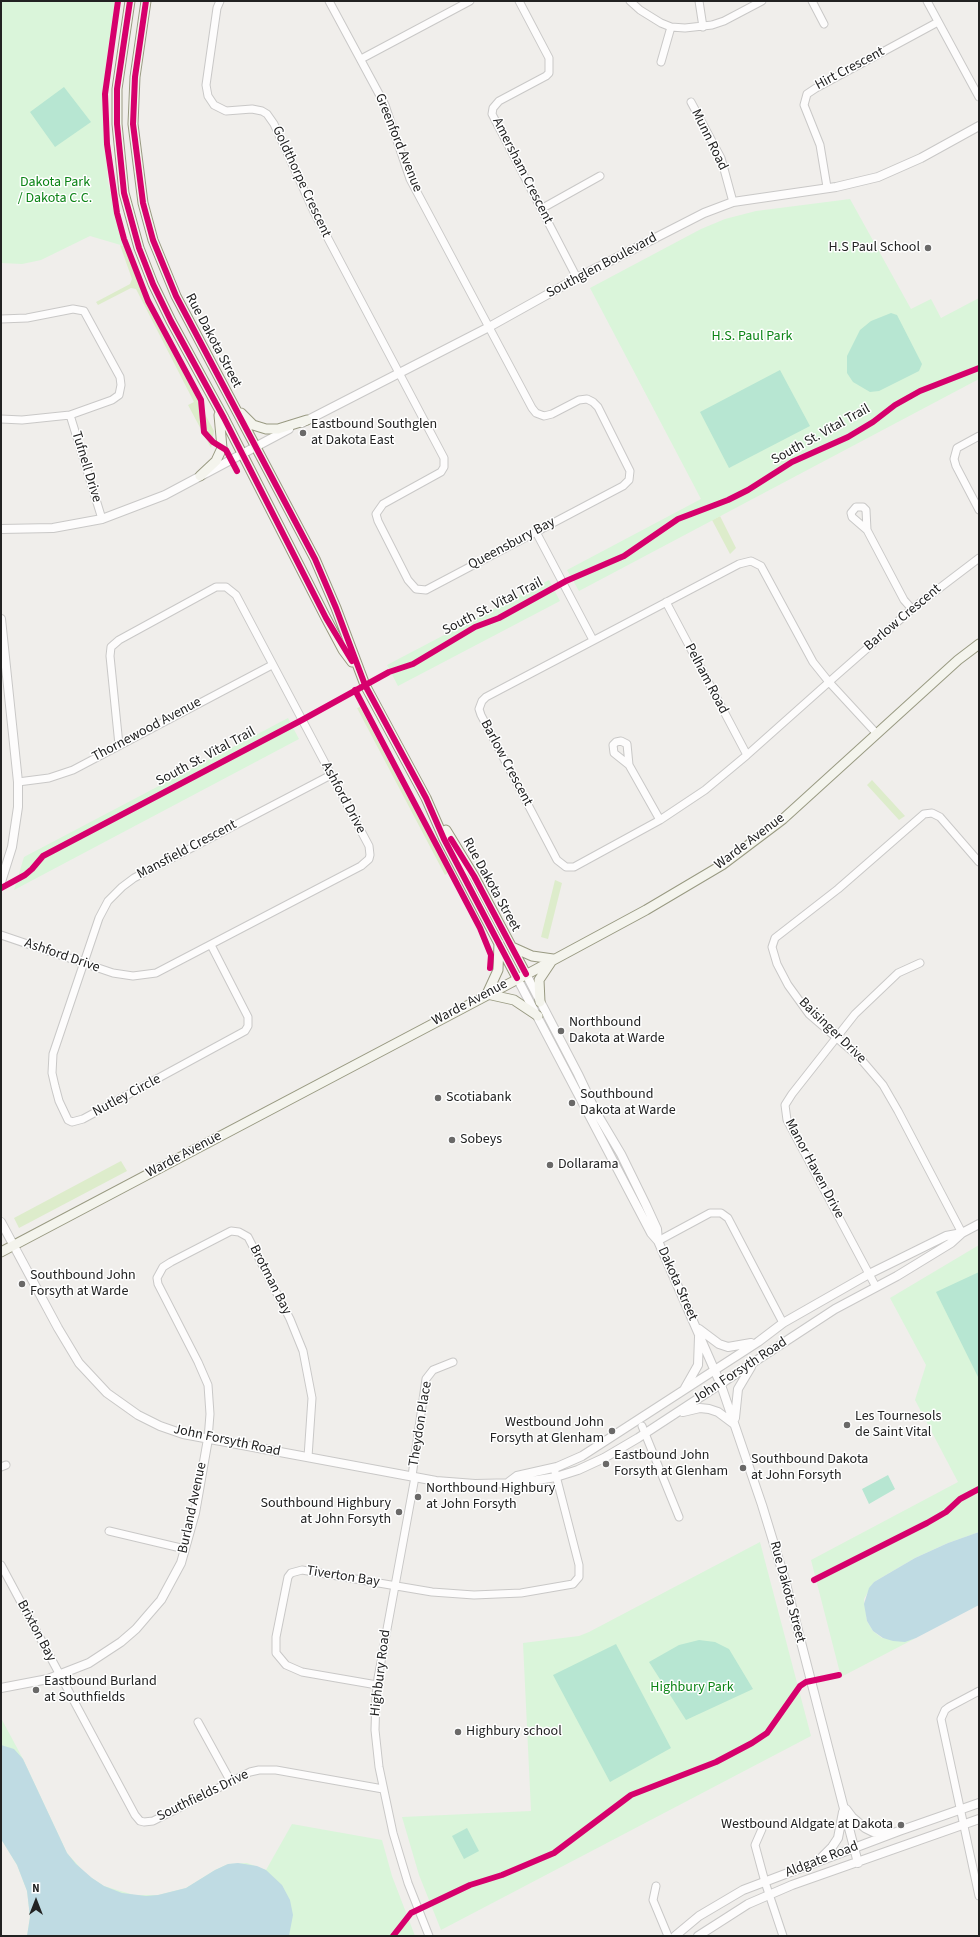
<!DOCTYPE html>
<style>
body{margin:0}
#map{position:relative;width:980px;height:1937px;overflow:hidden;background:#f0eeeb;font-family:"Source Sans 3",sans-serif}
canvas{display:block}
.frame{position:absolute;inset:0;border:2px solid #222;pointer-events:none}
.north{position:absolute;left:16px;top:1881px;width:40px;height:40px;-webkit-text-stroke:3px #fff;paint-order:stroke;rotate:0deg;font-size:11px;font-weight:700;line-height:16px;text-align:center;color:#222}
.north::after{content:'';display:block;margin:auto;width:14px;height:18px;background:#222;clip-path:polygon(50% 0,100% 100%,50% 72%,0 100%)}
</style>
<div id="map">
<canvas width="980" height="1937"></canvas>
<div class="frame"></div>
<div class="north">N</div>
</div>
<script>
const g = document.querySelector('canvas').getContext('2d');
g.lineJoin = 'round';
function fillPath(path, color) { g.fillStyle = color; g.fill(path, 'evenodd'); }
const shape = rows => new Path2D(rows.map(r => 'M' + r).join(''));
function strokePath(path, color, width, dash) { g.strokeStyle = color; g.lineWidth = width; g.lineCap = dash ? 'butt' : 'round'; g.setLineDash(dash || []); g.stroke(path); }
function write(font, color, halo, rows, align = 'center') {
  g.font = font + ' "Source Sans 3",sans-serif'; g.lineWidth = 3; g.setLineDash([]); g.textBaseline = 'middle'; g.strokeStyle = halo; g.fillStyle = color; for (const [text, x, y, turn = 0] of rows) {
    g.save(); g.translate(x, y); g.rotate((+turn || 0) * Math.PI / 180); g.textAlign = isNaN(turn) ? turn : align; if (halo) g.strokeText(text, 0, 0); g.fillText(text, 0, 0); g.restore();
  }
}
fillPath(shape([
 [120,245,124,246,147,305,214,431,211,448,188,405,194,402,136,289,131,288,98,305,96,302,130,284,132,279],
 [720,516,736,548,730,554,712,520],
 [360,707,448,873,445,875,357,708],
 [872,780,905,816,899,820,867,785],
 [555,880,562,883,548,939,541,937],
 [121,1161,127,1171,19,1228,14,1218]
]), '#ddeccb');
fillPath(shape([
 [1,1,115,1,106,62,103,115,108,182,124,246,90,236,41,260,22,264,1,263],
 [850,199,911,309,931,299,941,318,979,298,979,379,579,591,567,570,701,499,590,288,701,229,725,219,756,211],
 [549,580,560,601,398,686,387,665],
 [288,718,299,739,14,890,24,857],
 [979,1245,979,1532,948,1543,915,1558,874,1582,864,1599,867,1621,873,1631,882,1638,910,1640,916,1638,841,1677,811,1560,958,1482,915,1400,926,1365,890,1298],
 [760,1542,811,1736,441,1930,419,1875,402,1817,531,1811,523,1643,579,1636,589,1632],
 [1,1718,23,1759,67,1853,86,1874,104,1886,134,1895,158,1895,186,1888,215,1870,228,1864,247,1863,266,1870,292,1824,382,1840,392,1876,415,1936,27,1936,30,1917,27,1891,17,1865,1,1839]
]), '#daf5da');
fillPath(shape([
 [64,87,91,122,55,147,30,112],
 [891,313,897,315,922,364,919,371,879,391,870,392,853,382,847,373,847,356,860,330,871,321],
 [780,370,810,426,729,468,700,412],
 [979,1272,979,1379,936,1292],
 [888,1475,895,1489,869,1504,862,1489],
 [699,1640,715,1642,729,1649,753,1689,686,1720,649,1662,679,1645],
 [616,1644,671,1748,610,1782,553,1675],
 [467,1828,479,1851,464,1859,452,1836]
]), '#b7e6d2');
fillPath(shape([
 [979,1532,979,1605,916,1638,905,1642,893,1641,883,1638,873,1631,867,1621,864,1604,869,1588,874,1582,915,1558,948,1543],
 [1,1745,14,1749,23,1759,67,1853,76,1864,92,1878,104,1886,122,1893,146,1896,158,1895,186,1888,215,1870,228,1864,238,1863,257,1866,266,1870,282,1885,290,1900,293,1915,289,1936,27,1936,30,1917,27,1891,17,1865,1,1839]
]), '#bfdbe3');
const minor = shape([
 [220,1,217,8,206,85,208,96,214,105,226,111,252,109,262,111,267,114,274,124,314,212,444,458,444,467,441,472,383,504,376,514,378,521,408,580,416,589,426,590,623,486,629,480,630,471,598,407,593,402,587,399,579,400,552,414,544,416,536,413,532,408,410,179,385,105,329,1],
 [519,1,549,58,549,73,546,76,499,101,493,108,492,114,577,278],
 [630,1,640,10,661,23,671,27,685,28,712,25,724,21,762,1],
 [699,1,703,27],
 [812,1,824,24],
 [927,1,979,97],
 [361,59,470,1],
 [661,62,671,27],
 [691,102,721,158,733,202],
 [827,187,820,145,804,105,807,94,816,88,938,22],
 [541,209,600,176],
 [1,319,27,318,73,309,84,311,120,377,121,385,119,395,112,400,70,415,22,420,1,419],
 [70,415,102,519],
 [979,436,957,448,954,459,956,466,979,510],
 [867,530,852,517,851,513,856,507,863,507,866,510,867,530,904,600,912,609],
 [536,532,593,640],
 [666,602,747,755],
 [877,734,829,682,813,662,761,566,751,561,739,564,486,697,482,701,479,709,481,715,557,860,566,867,574,867,660,820,705,790,747,755,829,682,838,674,912,609,979,558],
 [629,765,614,753,613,745,616,742,621,741,627,744,629,765,660,820],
 [18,782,49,778,73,770,272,665],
 [1,935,113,973,133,976,156,973,361,866,369,859,370,855,369,846,236,595,226,587,216,587,119,640,111,647,110,656,119,745],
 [211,945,248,1017,248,1026,245,1031,83,1119,72,1122,68,1120,59,1101,55,1086,52,1073,53,1054,99,918,108,901,122,887,134,878,331,775],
 [962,1233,898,1111,883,1085,859,1057,809,1014,788,985,777,964,772,947,775,938,838,889,924,814,932,813,940,817,979,862],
 [658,1241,710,1213,721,1213,728,1218,783,1323],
 [876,1287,787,1120,785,1105,792,1094,855,1014,898,973,920,963],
 [642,1426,679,1517],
 [208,1439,210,1414,208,1385,198,1362,158,1284,157,1278,163,1267,171,1262,231,1231,239,1232,248,1237,290,1319,303,1351,312,1398,308,1457],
 [1,1467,6,1465],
 [412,1476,426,1379,433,1370,453,1362],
 [415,1477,378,1678,376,1697,375,1730,379,1767,393,1833,408,1883,429,1936],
 [109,1531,185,1549],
 [1,1565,135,1815,140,1821,144,1822,153,1821,250,1772,259,1770,276,1770,383,1789],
 [377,1685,302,1672,286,1665,276,1653,276,1637,288,1577,291,1573,302,1570,432,1592,474,1595,521,1593,573,1584,579,1577,579,1565,554,1468],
 [979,1691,949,1707,945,1710,941,1719,979,1896],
 [198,1722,231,1782],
 [762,1829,755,1845,765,1882,783,1936],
 [656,1886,653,1900,668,1936]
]);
const tertiary = shape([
 [302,423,489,327,577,278,704,213,733,202,836,187,878,177,921,158,979,126],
 [1,529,53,528,102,519,165,495,289,429],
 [1,619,18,782,18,807,12,847,1,882],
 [526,974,578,1074,596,1112,621,1154,646,1205,657,1229,658,1241],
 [517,978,651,1233,658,1241,721,1385,762,1505,785,1580,858,1863],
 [1,1222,58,1328,79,1363,107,1393,138,1415,160,1426,183,1434,436,1481,475,1484,519,1483,556,1477,578,1470,604,1458,638,1438,835,1309,897,1276,951,1243,962,1233,979,1224],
 [699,1329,719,1344,728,1347,751,1343],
 [685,1388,698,1365,699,1337],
 [683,1412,700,1408,709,1409,718,1412,734,1424],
 [735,1418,738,1389,751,1367],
 [509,1482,517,1476,557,1467,582,1456,758,1342,783,1323,869,1274,946,1236,962,1233],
 [1,1688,48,1679,89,1663,121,1642,136,1629,148,1615,161,1600,181,1563,195,1513,208,1439],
 [846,1809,852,1817,865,1828,873,1832,889,1833],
 [821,1858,832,1847,838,1838,843,1812],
 [675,1936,699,1916,743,1890,899,1831,979,1803],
 [698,1936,748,1904,792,1885,979,1819]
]);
const secondary = shape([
 [130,1,117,89,117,124,124,193,139,248,153,284,171,321,224,418,326,618,343,650,352,662],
 [146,1,135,77,133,124,143,203,153,240,176,296,315,559,336,608,365,685,426,798,444,839,517,978],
 [241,413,253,425,266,429,278,429,307,420],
 [200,476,216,461,222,448,219,415],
 [446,830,474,876,526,974],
 [512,947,532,956,553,959],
 [487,994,514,1000,538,1016],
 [487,994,498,970,499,943],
 [540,1002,539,980,551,962],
 [1,1252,533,971,646,910,722,865,783,819,958,660,979,644]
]);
strokePath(minor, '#c9c8c7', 9);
strokePath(tertiary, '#c9c8c7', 10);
strokePath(secondary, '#999a82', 11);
strokePath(minor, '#fdfcfc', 7);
strokePath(tertiary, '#fdfcfc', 8);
strokePath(secondary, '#f4f4ed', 9);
strokePath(shape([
 [118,1,105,94,107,144,117,213,124,239,148,301,201,400,204,432,213,442,226,450,237,471],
 [130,1,117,89,117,124,124,193,139,248,153,284,171,321,224,418,326,618,352,661],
 [146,1,135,77,133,124,143,203,153,240,176,296,315,559,336,608,365,685,426,798,444,839,517,978],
 [355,690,480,928,491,955,490,968],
 [451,839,474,876,526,974],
 [1,888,25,875,32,869,43,856,302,720,389,672,413,664,475,627,499,618,566,581,624,556,678,519,728,500,748,490,792,462,848,437,873,422,895,405,920,391,979,368],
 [814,1580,927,1523,946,1512,960,1499,979,1489],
 [393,1936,411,1913,470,1885,502,1875,554,1853,631,1795,716,1762,752,1743,767,1733,800,1686,806,1682,839,1675]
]), '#d6006c', 6);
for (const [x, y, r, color] of [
 [928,248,4,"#6a6968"],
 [303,433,4,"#6a6968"],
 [561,1031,4,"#6a6968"],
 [438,1098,4,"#6a6968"],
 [572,1103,4,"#6a6968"],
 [452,1140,4,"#6a6968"],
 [550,1165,4,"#6a6968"],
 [22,1284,4,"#6a6968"],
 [847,1425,4,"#6a6968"],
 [612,1431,4,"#6a6968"],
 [606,1464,4,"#6a6968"],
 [743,1468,4,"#6a6968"],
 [418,1497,4,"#6a6968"],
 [399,1512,4,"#6a6968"],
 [36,1690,4,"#6a6968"],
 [458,1732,4,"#6a6968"],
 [901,1825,4,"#6a6968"]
]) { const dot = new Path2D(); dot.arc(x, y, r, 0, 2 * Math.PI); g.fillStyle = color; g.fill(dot); strokePath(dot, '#fff', 1.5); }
write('14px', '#222', '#fff', [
 ["Hirt Crescent",850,69,-28],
 ["Munn Road",709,140,64],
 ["Greenford Avenue",398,143,68],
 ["Amersham Crescent",522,171,63],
 ["Goldthorpe Crescent",301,182,65],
 ["Southglen Boulevard",602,266,-28],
 ["Rue Dakota Street",213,341,62],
 ["South St. Vital Trail",821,435,-29],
 ["Tufnell Drive",86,467,73],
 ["Queensbury Bay",512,544,-28],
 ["South St. Vital Trail",493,607,-27],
 ["Barlow Crescent",903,618,-40],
 ["Pelham Road",706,679,62],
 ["Thornewood Avenue",147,730,-28],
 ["South St. Vital Trail",206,757,-28],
 ["Barlow Crescent",506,763,62],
 ["Ashford Drive",343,798,62],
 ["Warde Avenue",750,842,-37],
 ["Mansfield Crescent",187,850,-28],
 ["Rue Dakota Street",491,885,61],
 ["Ashford Drive",62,956,19],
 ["Warde Avenue",470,1003,-28],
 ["Baisinger Drive",832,1031,44],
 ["Nutley Circle",127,1096,-28],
 ["Warde Avenue",184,1155,-28],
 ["Manor Haven Drive",814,1169,62],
 ["Brotman Bay",270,1280,63],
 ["Dakota Street",677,1284,66],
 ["John Forsyth Road",740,1371,-33],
 ["Theydon Place",421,1424,-81],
 ["John Forsyth Road",227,1441,12],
 ["Burland Avenue",193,1508,-78],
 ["Tiverton Bay",343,1577,9],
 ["Rue Dakota Street",787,1592,75],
 ["Brixton Bay",36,1631,62],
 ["Highbury Road",381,1673,-83],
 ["Southfields Drive",203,1796,-26],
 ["Aldgate Road",822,1860,-21]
]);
write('14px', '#0c8416', '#fff', [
 ["Dakota Park",55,183],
 ["/ Dakota C.C.",55,199],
 ["H.S. Paul Park",752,337],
 ["Highbury Park",692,1688]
]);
write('14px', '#222', '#fff', [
 ["H.S Paul School",920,248,"right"],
 ["Eastbound Southglen",311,425],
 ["at Dakota East",311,441],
 ["Northbound",569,1023],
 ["Dakota at Warde",569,1039],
 ["Southbound",580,1095],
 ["Dakota at Warde",580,1111],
 ["Scotiabank",446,1098],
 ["Sobeys",460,1140],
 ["Dollarama",558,1165],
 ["Southbound John",30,1276],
 ["Forsyth at Warde",30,1292],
 ["Les Tournesols",855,1417],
 ["de Saint Vital",855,1433],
 ["Westbound John",604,1423,"right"],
 ["Forsyth at Glenham",604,1439,"right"],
 ["Eastbound John",614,1456],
 ["Forsyth at Glenham",614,1472],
 ["Southbound Dakota",751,1460],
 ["at John Forsyth",751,1476],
 ["Northbound Highbury",426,1489],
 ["at John Forsyth",426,1505],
 ["Southbound Highbury",391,1504,"right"],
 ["at John Forsyth",391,1520,"right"],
 ["Eastbound Burland",44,1682],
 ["at Southfields",44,1698],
 ["Highbury school",466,1732],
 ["Westbound Aldgate at Dakota",893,1825,"right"]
], 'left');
</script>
